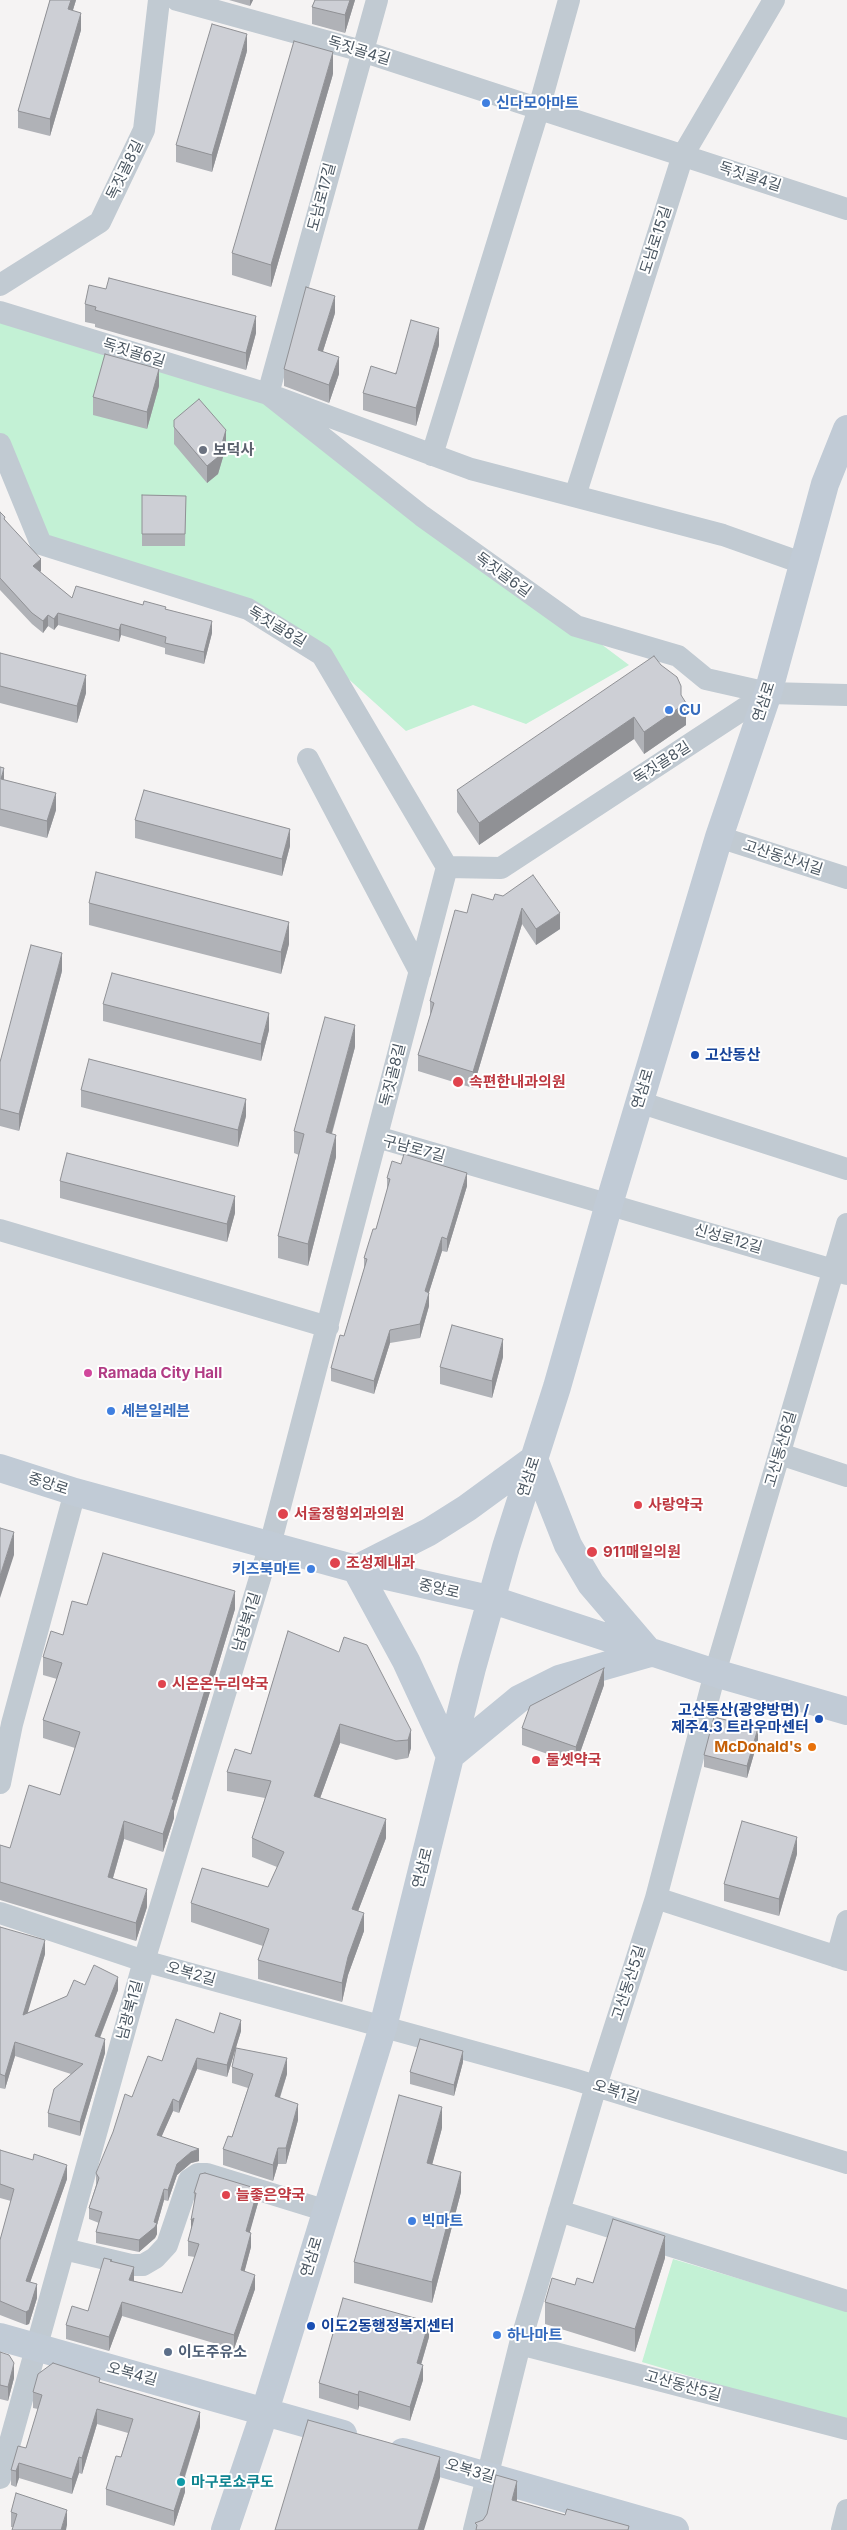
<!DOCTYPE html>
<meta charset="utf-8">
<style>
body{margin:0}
canvas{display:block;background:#f5f3f3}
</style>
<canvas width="847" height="2530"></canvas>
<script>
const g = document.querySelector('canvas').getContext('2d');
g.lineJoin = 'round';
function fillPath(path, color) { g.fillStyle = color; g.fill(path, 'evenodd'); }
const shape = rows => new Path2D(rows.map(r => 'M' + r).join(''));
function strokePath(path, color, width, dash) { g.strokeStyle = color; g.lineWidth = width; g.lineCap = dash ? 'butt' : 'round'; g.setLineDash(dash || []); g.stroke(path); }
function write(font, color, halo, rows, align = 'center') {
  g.font = font + ' Inter,"Noto Sans KR",sans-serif'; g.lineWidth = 4; g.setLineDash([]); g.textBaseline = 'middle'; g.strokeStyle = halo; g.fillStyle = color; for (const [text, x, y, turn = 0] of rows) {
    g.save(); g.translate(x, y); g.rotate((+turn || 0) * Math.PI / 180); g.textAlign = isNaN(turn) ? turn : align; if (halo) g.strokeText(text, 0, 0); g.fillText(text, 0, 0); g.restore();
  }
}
fillPath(shape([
 [0,312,268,394,629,665,526,724,473,705,406,731,322,655,248,609,41,544,0,444],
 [673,2259,847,2311,847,2423,642,2362]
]), '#c3f1d5');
strokePath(shape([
 [177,0,362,51,847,209],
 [377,0,268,394,422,516,576,626,678,656,706,679,768,693,847,695],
 [0,285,100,222,144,130,159,0],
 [0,312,268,394,471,469,723,535,802,563],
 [0,444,41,544,248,609,322,655,447,867,501,868,768,693],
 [432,455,539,108,569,0],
 [575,496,683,155,774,0],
 [308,759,420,972],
 [719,837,847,878],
 [639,1102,847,1169],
 [377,1137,847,1274],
 [0,1230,328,1327],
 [780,1454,847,1476],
 [0,1783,12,1724,75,1492],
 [656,1898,847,1960],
 [0,1913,144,1961,573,2079,847,2163],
 [837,1957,847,1921],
 [559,2211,847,2301],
 [64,2249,131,2265,143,2265,155,2258,167,2245,189,2180,198,2174,207,2174,327,2211],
 [520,2344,847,2429],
 [0,2478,144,1961,270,1545,447,867],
 [474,2530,520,2344,596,2086,656,1898,715,1673,847,1224],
 [842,2530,847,2510]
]), '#c1cad2', 22);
strokePath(shape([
 [534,1459,568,1545,591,1584,650,1653,559,1679,519,1699,450,1756,406,1661,356,1569,429,1532,467,1508,534,1459],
 [0,1468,75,1492,356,1569,493,1600,715,1673,847,1711],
 [0,2337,343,2434],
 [403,2452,675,2530],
 [225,2530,265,2411,383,2027,472,1668,506,1547,557,1387,609,1204,719,837,768,693,825,484,847,429]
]), '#c1cbd6', 28);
fillPath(shape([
 [50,0,76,0,73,10,81,30,50,136,18,128,18,111],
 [229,0,253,0,250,6],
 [315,0,355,0,345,33,312,24,312,7],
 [247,51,212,172,176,162,176,145],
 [333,74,271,287,232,275,232,253],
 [85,304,256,333,246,370,95,327,95,324,85,322],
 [335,313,323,351,339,374,329,403,284,386,284,369],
 [439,345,416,426,363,410,363,393],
 [159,386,147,429,93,415,93,397],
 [174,420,226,447,218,474,207,483,174,444],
 [142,495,186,496,185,546,142,546],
 [0,512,41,571,39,572,72,598,143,605,166,610,212,633,204,664,165,654,165,648,121,635,119,642,58,625,54,630,48,626,43,633,32,624,0,590],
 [0,653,86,693,77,723,0,703],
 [681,695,686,725,644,754,634,739,479,845,457,812,457,790],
 [0,767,4,780,56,810,47,838,0,826],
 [135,820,290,846,282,876,135,838],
 [495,894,560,929,536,945,522,924,473,1088,418,1071,418,1055,430,1016,430,1001,467,913,493,900],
 [89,903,289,944,281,974,89,925],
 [62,971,19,1131,0,1126,0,1062],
 [103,1004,269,1030,261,1061,103,1021],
 [355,1047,332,1134,336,1157,308,1266,278,1258,278,1236,299,1155,294,1153,294,1131],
 [81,1090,246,1116,238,1147,81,1107],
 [387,1178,467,1186,447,1252,442,1251,429,1292,429,1306,420,1338,390,1343,374,1394,331,1381,331,1368,344,1336,364,1269,364,1258,376,1229,387,1191],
 [60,1181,235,1213,227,1242,60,1198],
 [503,1357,492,1398,440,1384,440,1367],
 [87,1605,235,1609,174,1811,174,1818,163,1852,124,1839,113,1878,147,1907,136,1941,0,1900,0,1845,10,1848,60,1795,75,1748,43,1738,43,1720,57,1679,43,1675,43,1657,63,1635],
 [288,1631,411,1730,411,1748,408,1758,396,1760,340,1743,320,1798,386,1838,358,1911,364,1931,348,1975,342,2002,258,1979,258,1960,263,1946,191,1922,191,1903,268,1887,277,1867,252,1857,252,1838,265,1798,227,1791,227,1772,251,1754],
 [604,1685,576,1764,522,1745,522,1728],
 [758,1740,747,1778,704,1767,704,1755],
 [797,1854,779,1916,724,1901,724,1884],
 [0,1927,45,1954,27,2013,67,1996,85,1985,118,1990,100,2038,105,2053,80,2136,48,2127,48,2113,71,2074,15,2056,5,2089,0,2088],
 [241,2031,227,2077,197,2069,179,2113,173,2111,161,2137,199,2161,191,2163,177,2175,168,2201,164,2200,157,2225,157,2234,155,2238,139,2252,96,2243,96,2232,99,2223,89,2219,89,2208,96,2185,96,2173,132,2097,162,2061,214,2033],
 [463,2062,454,2096,410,2084,410,2072],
 [232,2067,287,2074,280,2098,298,2120,286,2164,278,2164,273,2181,223,2165,223,2149,232,2137,248,2088,232,2083],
 [442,2128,432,2164,461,2192,432,2303,354,2283,354,2262],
 [0,2150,67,2179,30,2282,37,2298,29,2324,26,2325,0,2315,0,2240,11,2201,0,2198],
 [194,2193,258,2203,249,2233,251,2247,244,2272,255,2289,234,2349,122,2316,109,2351,66,2339,66,2325,88,2311,112,2261,134,2281,182,2293,195,2257,188,2256,188,2241,191,2230,194,2205],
 [665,2258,635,2352,545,2324,545,2302,575,2285,593,2283],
 [429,2337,421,2365,423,2380,410,2421,359,2406,358,2410,319,2398,319,2383],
 [0,2352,14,2378,8,2401,0,2399],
 [100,2382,200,2427,185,2477,185,2492,174,2526,106,2505,106,2489,121,2457,128,2433,97,2424,82,2474,79,2473,72,2494,19,2478,16,2487,11,2485,11,2470,26,2448,38,2409,33,2408,33,2392],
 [11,2512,67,2525,13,2527,11,2527]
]), '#b0b2b7');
fillPath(shape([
 [71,0,76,0,68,26,68,9],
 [250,0,253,0,250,6],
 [350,0,355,0,345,33,345,15],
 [81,13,81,30,50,136,50,119],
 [247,34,247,51,212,172,212,155],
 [333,52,333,74,271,287,271,265],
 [335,296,335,313,318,367,318,350],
 [256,316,256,333,246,370,246,353],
 [439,328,439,345,416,426,416,408],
 [339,357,339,374,329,403,329,385],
 [159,369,159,386,147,429,147,412],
 [226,430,226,447,218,474,207,483,207,466],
 [41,559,41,571,33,578,33,566],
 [58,613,58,625,54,630,54,619],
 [48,615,48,626,43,633,43,621],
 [212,621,212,633,204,664,204,652],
 [121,624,121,635,119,642,119,630],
 [86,675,86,693,77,723,77,706],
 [686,703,686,725,644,754,644,732],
 [634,717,634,739,479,845,479,823],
 [4,768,4,785,1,779],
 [56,793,56,810,47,838,47,821],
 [290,829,290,846,282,876,282,859],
 [522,908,522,924,473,1088,473,1072],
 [560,913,560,929,536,945,536,929],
 [289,922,289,944,281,974,281,952],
 [62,953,62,971,19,1131,19,1114],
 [269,1013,269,1030,261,1061,261,1044],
 [355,1025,355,1047,326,1154,326,1132],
 [246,1099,246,1116,238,1147,238,1130],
 [336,1135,336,1157,308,1266,308,1244],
 [467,1173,467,1186,447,1252,447,1239],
 [235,1196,235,1213,227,1242,227,1224],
 [442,1237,442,1251,425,1305,425,1291],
 [429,1293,429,1306,420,1338,420,1324],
 [390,1330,390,1343,374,1394,374,1381],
 [503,1339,503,1357,492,1398,492,1381],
 [14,1532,14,1555,0,1598,0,1576],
 [235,1591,235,1609,174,1811,174,1818,163,1852,163,1834,172,1799],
 [604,1668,604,1685,576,1764,576,1747],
 [340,1724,340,1743,314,1815,314,1796],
 [758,1728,758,1740,747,1778,747,1766],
 [411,1730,411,1748,408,1758,408,1740],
 [386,1819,386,1838,352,1927,352,1909],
 [124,1821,124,1839,108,1895,108,1877],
 [797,1837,797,1854,779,1916,779,1899],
 [147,1889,147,1907,136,1941,136,1923],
 [364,1913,364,1931,348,1975,342,2002,342,1983,348,1957],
 [45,1940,45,1954,23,2029,23,2015],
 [118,1977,118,1990,95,2050,95,2036],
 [241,2020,241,2031,227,2077,227,2065],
 [105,2039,105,2053,80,2136,80,2122],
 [15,2042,15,2056,5,2089,5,2076],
 [463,2051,463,2062,454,2096,454,2085],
 [197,2058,197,2069,179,2113,179,2102],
 [287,2058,287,2074,275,2112,275,2096],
 [173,2099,173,2111,157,2147,157,2135],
 [298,2104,298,2120,286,2164,286,2148],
 [442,2107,442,2128,427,2184,427,2163],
 [278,2148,278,2164,273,2181,273,2165],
 [199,2149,199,2161,191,2163,177,2175,168,2201,168,2190,177,2164,191,2152],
 [67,2165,67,2179,26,2294,26,2281],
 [461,2172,461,2192,432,2303,432,2282],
 [164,2189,164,2200,157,2225,157,2234,155,2238,139,2252,139,2240,154,2222],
 [258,2189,258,2203,246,2246,246,2231],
 [194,2218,191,2234,191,2220],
 [251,2233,251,2247,241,2285,241,2270],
 [665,2236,665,2258,635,2352,635,2329],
 [134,2267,134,2282,129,2280],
 [255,2275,255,2289,234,2349,234,2335],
 [37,2284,37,2298,29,2324,26,2325,26,2312],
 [122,2302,122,2316,109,2351,109,2337],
 [429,2322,429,2337,417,2378,417,2363],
 [14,2363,14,2378,8,2401,8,2387],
 [423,2365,423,2380,410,2421,410,2407],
 [359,2391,359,2406,358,2410,358,2395],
 [97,2409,97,2424,82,2474,82,2458],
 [200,2412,200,2427,180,2491,180,2475],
 [79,2457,79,2473,72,2494,72,2479],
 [440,2457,440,2478,424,2530,418,2530],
 [19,2463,19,2478,16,2487,16,2471],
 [185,2477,185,2492,174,2526,174,2511],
 [517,2481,517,2500,512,2520,512,2500],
 [67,2510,67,2525,66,2530,61,2530]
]), '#909195');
const building = shape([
 [50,0,71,0,68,9,81,13,50,119,18,111,50,0],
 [315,0,350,0,345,15,312,7,315,0],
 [212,24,247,34,212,155,176,145,212,24],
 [294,41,333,52,271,265,232,253,294,41],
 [109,278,256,316,246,353,95,310,96,307,85,304,89,285,106,289,109,278],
 [306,287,335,296,318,350,339,357,329,385,284,369,306,287],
 [411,320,439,328,416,408,363,393,371,366,396,374,411,320],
 [105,354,159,369,147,412,93,397,105,354],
 [199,399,226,430,218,457,207,466,174,427,174,420,199,399],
 [142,495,186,496,185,534,142,534,142,495],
 [0,512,5,517,4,519,41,559,33,566,72,598,76,586,143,605,144,601,166,607,165,609,212,621,204,652,165,643,166,637,121,624,119,630,58,613,54,619,48,615,43,621,32,613,0,578,0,512],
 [0,653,86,675,77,706,0,686,0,653],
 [654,656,661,665,677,677,681,686,681,695,686,703,644,732,634,717,479,823,457,790,654,656],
 [0,767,4,768,1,779,56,793,47,821,0,809,0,767],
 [144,790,290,829,282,859,135,820,144,790],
 [96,872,289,922,281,952,89,903,96,872],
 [533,875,560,913,536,929,522,908,473,1072,418,1055,434,1003,430,1001,455,910,467,913,472,894,493,900,495,894,503,896,533,875],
 [31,945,62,953,19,1114,0,1109,0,1062,31,945],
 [112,973,269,1013,261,1044,103,1004,112,973],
 [325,1017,355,1025,326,1132,336,1135,308,1244,278,1236,304,1134,294,1131,325,1017],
 [89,1059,246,1099,238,1130,81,1090,89,1059],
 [67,1153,235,1196,227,1224,60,1181,67,1153],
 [404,1154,467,1173,447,1239,442,1237,425,1291,429,1293,420,1324,390,1330,374,1381,331,1368,340,1335,344,1336,367,1259,364,1258,373,1229,376,1229,390,1179,387,1178,392,1161,401,1164,404,1154],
 [452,1325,503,1339,492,1381,440,1367,452,1325],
 [0,1528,14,1532,0,1576,0,1528],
 [103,1553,235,1591,172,1799,174,1800,163,1834,124,1821,108,1877,147,1889,136,1923,0,1882,0,1845,10,1848,29,1785,60,1795,80,1732,43,1720,62,1663,43,1657,51,1631,63,1635,72,1601,87,1605,103,1553],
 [288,1631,339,1652,344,1637,367,1645,411,1730,408,1740,396,1741,340,1724,314,1796,386,1819,352,1909,364,1913,348,1957,342,1983,258,1960,269,1929,191,1903,202,1868,268,1887,284,1852,252,1838,271,1781,227,1772,235,1749,251,1754,288,1631],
 [604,1668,576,1747,522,1728,530,1706,604,1668],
 [714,1717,758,1728,747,1766,704,1755,714,1717],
 [742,1821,797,1837,779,1899,724,1884,742,1821],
 [0,1927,45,1940,23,2015,67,1996,74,1980,85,1985,94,1965,118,1977,95,2036,105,2039,80,2122,48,2113,54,2089,83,2064,15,2042,5,2076,0,2074,0,1927],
 [220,2013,241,2020,227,2065,197,2058,179,2102,173,2099,157,2135,199,2149,191,2152,177,2164,168,2190,164,2189,154,2222,157,2223,155,2227,139,2240,96,2232,102,2212,89,2208,99,2178,96,2173,113,2132,125,2094,132,2097,148,2056,162,2061,176,2019,214,2033,220,2013],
 [420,2039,463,2051,454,2085,410,2072,420,2039],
 [236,2048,287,2058,275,2096,298,2104,286,2148,278,2148,273,2165,223,2149,228,2136,232,2137,253,2074,232,2067,236,2048],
 [399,2095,442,2107,427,2163,461,2172,432,2282,354,2262,399,2095],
 [0,2150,33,2160,34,2154,67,2165,26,2281,37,2284,29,2310,26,2312,0,2301,0,2240,14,2189,0,2184,0,2150],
 [205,2173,258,2189,246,2231,251,2233,241,2270,255,2275,234,2335,122,2302,109,2337,66,2325,72,2306,88,2311,104,2258,112,2260,110,2261,134,2267,129,2280,182,2293,199,2244,188,2241,194,2218,191,2220,196,2193,194,2193,200,2174,205,2173],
 [613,2219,665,2236,635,2329,545,2302,552,2278,575,2285,577,2278,593,2283,613,2219],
 [343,2298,429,2322,417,2363,423,2365,410,2407,359,2391,358,2395,319,2383,343,2298],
 [0,2352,9,2355,14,2363,8,2387,0,2385,0,2352],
 [53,2363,100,2378,99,2382,200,2412,180,2475,185,2477,174,2511,106,2489,116,2456,121,2457,133,2419,97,2409,82,2458,79,2457,72,2479,19,2463,16,2471,11,2470,18,2446,26,2448,42,2395,33,2392,38,2374,53,2363],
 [308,2420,440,2457,418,2530,275,2530,308,2420],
 [496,2475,517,2481,512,2500,565,2515,567,2509,629,2526,628,2530,476,2530,477,2525,475,2523,483,2520,487,2514,496,2475],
 [16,2493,67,2510,61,2530,12,2530,17,2514,11,2512,16,2493]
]);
fillPath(building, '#cdcfd5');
strokePath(building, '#909195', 1);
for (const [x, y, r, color] of [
 [486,103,5,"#3f7fe0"],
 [203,450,5,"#6b7280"],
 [669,710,5,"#3f7fe0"],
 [695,1055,5,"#1a4fb4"],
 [458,1082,6,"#e0444e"],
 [88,1373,5,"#d1479c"],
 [111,1411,5,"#3f7fe0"],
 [638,1505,5,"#e0444e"],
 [283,1514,6,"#e0444e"],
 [592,1552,6,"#e0444e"],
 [335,1563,6,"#e0444e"],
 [311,1569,5,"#3f7fe0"],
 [162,1684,5,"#e0444e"],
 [819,1719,5,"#1a4fb4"],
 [812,1747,5,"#e8710a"],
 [536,1760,5,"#e0444e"],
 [226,2195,5,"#e0444e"],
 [412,2221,5,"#3f7fe0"],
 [311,2326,5,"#1a4fb4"],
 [497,2335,5,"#3f7fe0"],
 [168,2352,5,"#5c6f8a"],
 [181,2482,5,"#0f9aa8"]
]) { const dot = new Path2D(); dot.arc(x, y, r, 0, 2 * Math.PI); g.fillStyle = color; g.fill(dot); strokePath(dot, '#fff', 2); }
write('15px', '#4a5661', '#fff', [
 ["독짓골4길",359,51,17],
 ["독짓골8길",125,170,-64],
 ["독짓골4길",750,177,18],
 ["도남로17길",322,197,-75],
 ["도남로15길",656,240,-72],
 ["독짓골6길",134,353,17],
 ["독짓골6길",503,575,36],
 ["독짓골8길",277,627,31],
 ["연삼로",764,702,-72],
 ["독짓골8길",662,763,-33],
 ["고산동산서길",783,858,18],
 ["독짓골8길",393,1075,-76],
 ["연삼로",643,1089,-73],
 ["구남로7길",414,1149,15],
 ["신성로12길",728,1239,16],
 ["고산동산6길",781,1449,-74],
 ["연삼로",529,1477,-72],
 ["중앙로",48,1484,18],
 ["중앙로",439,1589,13],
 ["남광북1길",247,1622,-73],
 ["연삼로",423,1868,-76],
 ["오복2길",191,1974,16],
 ["고산동산5길",629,1983,-72],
 ["남광북1길",130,2010,-75],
 ["오복1길",616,2092,17],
 ["연삼로",312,2257,-73],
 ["오복4길",132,2374,15],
 ["고산동산5길",683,2386,15],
 ["오복3길",470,2471,16]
]);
write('bold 15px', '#366cbe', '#fff', [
 ["신다모아마트",496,103],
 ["CU",679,710],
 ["세븐일레븐",121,1411],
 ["키즈북마트",301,1569,"right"],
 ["빅마트",422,2221],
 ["하나마트",507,2335]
], 'left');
write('bold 15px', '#5b616d', '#fff', [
 ["보덕사",213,450]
], 'left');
write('bold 15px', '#164399', '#fff', [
 ["고산동산",705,1055],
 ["고산동산(광양방면) /",809,1710,"right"],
 ["제주4.3 트라우마센터",809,1727,"right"],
 ["이도2동행정복지센터",321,2326]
], 'left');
write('bold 15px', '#be3a42', '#fff', [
 ["속편한내과의원",469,1082],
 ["사랑약국",648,1505],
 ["서울정형외과의원",294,1514],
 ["911매일의원",603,1552],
 ["조성제내과",346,1563],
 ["시온온누리약국",172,1684],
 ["둘셋약국",546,1760],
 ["늘좋은약국",236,2195]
], 'left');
write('bold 15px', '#b23c85', '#fff', [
 ["Ramada City Hall",98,1373]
], 'left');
write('bold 15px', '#c56008', '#fff', [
 ["McDonald's",802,1747]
], 'right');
write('bold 15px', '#4e5e75', '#fff', [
 ["이도주유소",178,2352]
], 'left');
write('bold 15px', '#0d838f', '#fff', [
 ["마구로쇼쿠도",191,2482]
], 'left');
</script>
